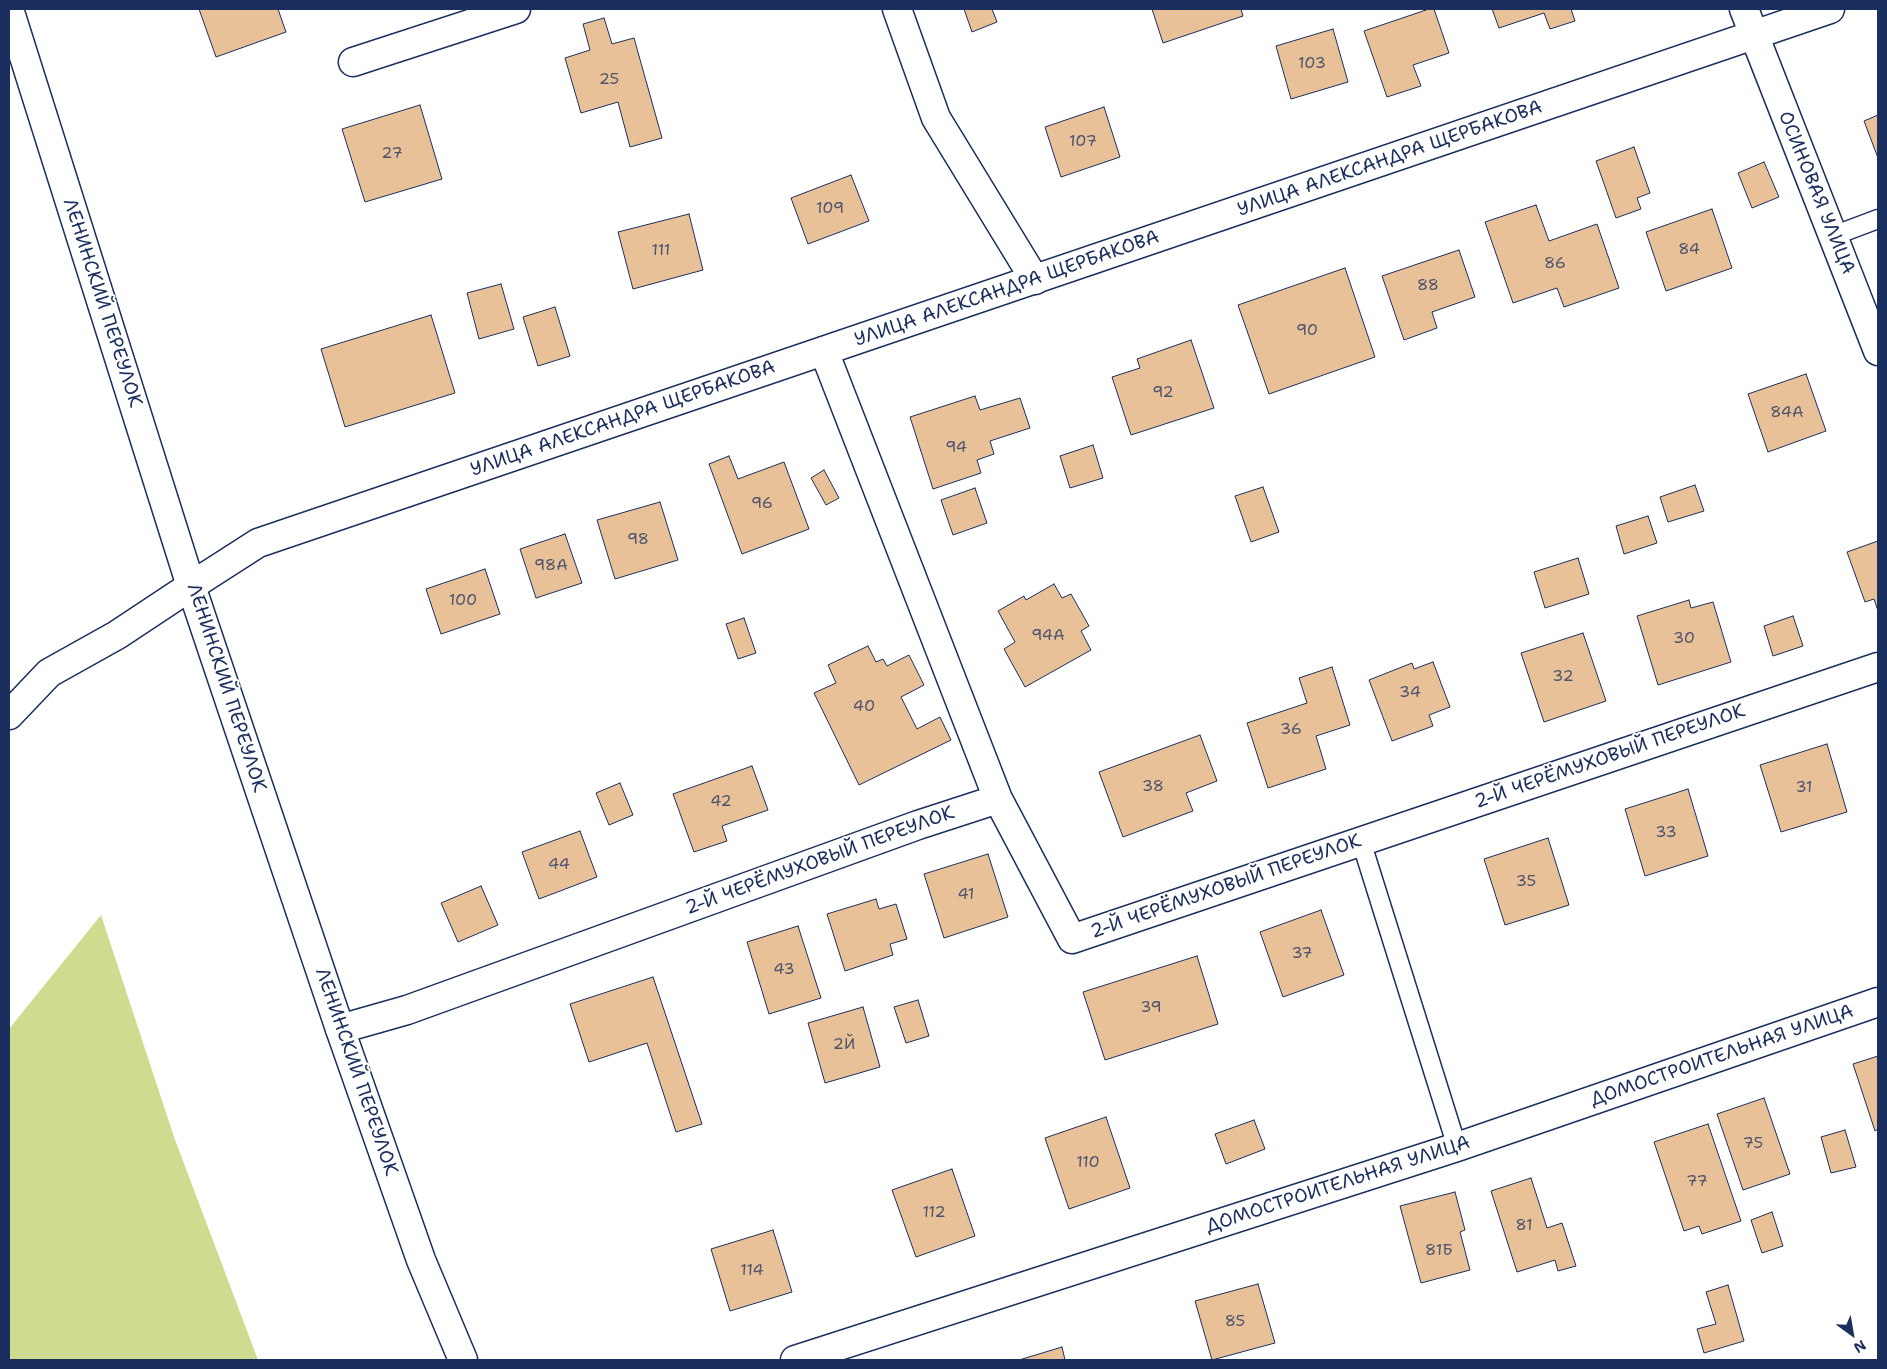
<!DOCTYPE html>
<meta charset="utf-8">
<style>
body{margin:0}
#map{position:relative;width:1887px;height:1369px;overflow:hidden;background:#fff;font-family:"Shantell Sans",sans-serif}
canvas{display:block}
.frame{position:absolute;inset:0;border:10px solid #1b2f5e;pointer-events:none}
.north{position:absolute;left:1827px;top:1309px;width:50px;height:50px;-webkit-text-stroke:4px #fff;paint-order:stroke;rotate:148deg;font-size:14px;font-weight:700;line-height:20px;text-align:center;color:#1b2f5e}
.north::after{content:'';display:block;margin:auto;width:18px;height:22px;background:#1b2f5e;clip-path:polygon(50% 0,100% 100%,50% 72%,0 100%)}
</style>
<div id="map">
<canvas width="1887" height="1369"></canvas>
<div class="frame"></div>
<div class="north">N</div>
</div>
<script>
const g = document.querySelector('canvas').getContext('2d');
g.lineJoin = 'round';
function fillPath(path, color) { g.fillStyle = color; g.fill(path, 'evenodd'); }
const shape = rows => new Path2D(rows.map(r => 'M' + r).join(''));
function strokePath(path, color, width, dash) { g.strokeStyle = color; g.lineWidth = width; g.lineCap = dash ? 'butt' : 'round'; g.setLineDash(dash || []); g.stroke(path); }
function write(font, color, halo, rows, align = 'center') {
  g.font = font + ' "Shantell Sans",sans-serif'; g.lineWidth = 4; g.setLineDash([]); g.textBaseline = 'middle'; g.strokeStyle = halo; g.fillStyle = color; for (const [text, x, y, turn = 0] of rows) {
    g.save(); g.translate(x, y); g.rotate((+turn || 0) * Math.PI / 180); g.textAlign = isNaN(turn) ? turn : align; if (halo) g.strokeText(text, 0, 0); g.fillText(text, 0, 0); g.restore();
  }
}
fillPath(shape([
 [101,915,174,1137,258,1360,9,1360,9,1029]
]), '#cfdb8f');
const building = shape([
 [199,9,278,9,286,32,216,57,199,9],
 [964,9,992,9,997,22,972,32,964,9],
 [1152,9,1241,9,1243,16,1163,43,1152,9],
 [1429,9,1434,9,1449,53,1413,65,1421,86,1387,97,1364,31,1429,9],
 [1492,9,1571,9,1575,21,1550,29,1544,13,1499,28,1492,9],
 [604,18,612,44,634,38,662,138,630,147,618,102,581,113,565,58,590,50,583,24,604,18],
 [1333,29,1348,82,1291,99,1276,46,1333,29],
 [420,105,442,179,365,202,342,129,420,105],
 [1104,107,1120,157,1061,177,1045,127,1104,107],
 [1878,115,1878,158,1864,121,1878,115],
 [1634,147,1650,193,1637,198,1641,209,1616,218,1596,161,1634,147],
 [1764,162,1779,197,1752,208,1738,173,1764,162],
 [851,175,869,221,808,244,791,198,851,175],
 [1536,205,1549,241,1597,224,1619,288,1564,307,1557,288,1513,303,1485,222,1536,205],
 [1712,209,1732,268,1666,291,1646,232,1712,209],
 [689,214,703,270,633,289,618,232,689,214],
 [1459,250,1475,297,1432,312,1437,328,1404,340,1382,276,1459,250],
 [1345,268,1375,357,1269,394,1238,305,1345,268],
 [501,284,514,329,479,339,467,293,501,284],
 [555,307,570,356,538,366,523,317,555,307],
 [431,315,455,393,345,427,321,349,431,315],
 [1191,340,1214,408,1131,435,1112,377,1140,368,1137,359,1191,340],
 [1806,374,1826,431,1768,452,1748,394,1806,374],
 [975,396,980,410,1020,398,1030,428,990,441,994,454,977,460,981,473,933,489,910,417,975,396],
 [1093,445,1103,478,1070,488,1060,456,1093,445],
 [729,456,738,479,784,462,809,529,742,554,709,464,729,456],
 [824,470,839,498,826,505,811,478,824,470],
 [1695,485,1704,511,1668,522,1660,497,1695,485],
 [1263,487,1279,532,1251,542,1235,496,1263,487],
 [975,488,987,523,953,535,941,500,975,488],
 [660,502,678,560,615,579,597,520,660,502],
 [1648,516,1657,543,1624,554,1616,526,1648,516],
 [565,534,582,583,536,598,520,549,565,534],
 [1878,541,1878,611,1874,599,1865,602,1847,552,1878,541],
 [1578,558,1589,594,1545,608,1534,572,1578,558],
 [485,569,500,614,441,634,426,589,485,569],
 [1054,584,1062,598,1071,594,1089,626,1081,631,1091,650,1025,687,1004,649,1015,642,998,611,1024,596,1026,600,1054,584],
 [1689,600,1691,608,1713,602,1731,662,1658,685,1637,616,1689,600],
 [1793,616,1803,646,1773,656,1764,626,1793,616],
 [744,618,756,653,738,659,726,624,744,618],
 [1583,633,1606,701,1544,722,1521,653,1583,633],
 [868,646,876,662,883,659,887,666,909,655,924,685,901,697,917,729,940,717,951,740,859,785,814,693,836,683,828,665,868,646],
 [1433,662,1450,707,1429,715,1433,726,1392,741,1369,680,1412,663,1414,669,1433,662],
 [1332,667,1350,725,1316,736,1326,769,1268,788,1247,723,1307,703,1299,678,1332,667],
 [1200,735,1217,781,1186,793,1193,811,1123,837,1099,772,1200,735],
 [1827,744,1847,812,1781,832,1760,765,1827,744],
 [752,766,768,810,722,826,727,841,694,852,673,794,752,766],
 [620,783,633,815,609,825,596,793,620,783],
 [1688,789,1708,856,1645,876,1625,809,1688,789],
 [580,831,597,877,539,899,522,852,580,831],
 [1548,838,1569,905,1505,925,1484,859,1548,838],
 [988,854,1008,917,944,938,924,874,988,854],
 [481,886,498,925,458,942,441,903,481,886],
 [876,899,879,909,896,904,907,939,890,944,893,955,845,971,827,914,876,899],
 [1321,910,1344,975,1283,997,1260,932,1321,910],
 [798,926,821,998,769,1014,747,942,798,926],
 [1197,956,1218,1024,1105,1060,1083,992,1197,956],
 [653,977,702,1124,676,1132,647,1043,589,1062,570,1004,653,977],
 [918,1000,929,1036,906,1043,894,1007,918,1000],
 [863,1007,880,1067,825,1083,808,1023,863,1007],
 [1878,1056,1878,1129,1875,1131,1853,1064,1878,1056],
 [1764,1098,1790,1174,1743,1190,1717,1114,1764,1098],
 [1106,1117,1130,1188,1069,1209,1045,1138,1106,1117],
 [1254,1120,1265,1149,1226,1164,1215,1134,1254,1120],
 [1708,1124,1741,1221,1702,1234,1699,1226,1684,1231,1654,1142,1708,1124],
 [1845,1130,1856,1167,1831,1173,1821,1137,1845,1130],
 [952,1169,975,1236,916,1257,892,1190,952,1169],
 [1531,1178,1547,1228,1562,1223,1576,1266,1558,1271,1555,1260,1517,1272,1491,1191,1531,1178],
 [1455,1192,1465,1230,1460,1232,1470,1270,1421,1283,1400,1206,1455,1192],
 [1772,1212,1783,1246,1762,1253,1751,1220,1772,1212],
 [773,1230,792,1292,730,1311,711,1249,773,1230],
 [1258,1284,1275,1343,1212,1360,1195,1301,1258,1284],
 [1728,1285,1744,1341,1704,1353,1697,1329,1716,1324,1706,1292,1728,1285],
 [1062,1347,1065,1360,1019,1360,1062,1347]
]);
fillPath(building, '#e9c199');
strokePath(building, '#1b2f5e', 1);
const service = shape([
 [1833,236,1878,219],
 [1361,841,1457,1147]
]);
const minor = shape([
 [897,9,936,118,1035,280],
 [1744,9,1878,351],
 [353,62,516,9],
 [824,351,998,799],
 [9,715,49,673,117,635,191,586],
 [340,1029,407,1010,918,825,998,799,1072,939,1878,667],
 [795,1360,1457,1147,1878,1002]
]);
const tertiary = shape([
 [191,586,258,543,1830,9]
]);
const secondary = shape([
 [9,9,191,586,340,1029,421,1260,463,1360]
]);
strokePath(service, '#1b2f5e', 21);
strokePath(minor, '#1b2f5e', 31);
strokePath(tertiary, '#1b2f5e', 31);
strokePath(secondary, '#1b2f5e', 31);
strokePath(service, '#fff', 18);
strokePath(minor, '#fff', 28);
strokePath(tertiary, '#fff', 28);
strokePath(secondary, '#fff', 28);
write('16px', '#4e546d', null, [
 ["103",1312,64],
 ["25",609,80],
 ["107",1083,142],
 ["27",392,154],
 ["109",830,209],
 ["84",1689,250],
 ["111",661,251],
 ["86",1555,264],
 ["88",1428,286],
 ["90",1307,331],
 ["92",1163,393],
 ["84А",1787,413],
 ["94",956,448],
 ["96",762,504],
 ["98",638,540],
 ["98А",551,566],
 ["100",463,601],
 ["94А",1048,636],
 ["30",1684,639],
 ["32",1563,677],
 ["34",1410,693],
 ["40",864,707],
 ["36",1291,730],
 ["38",1153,787],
 ["31",1804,788],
 ["42",721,802],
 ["33",1666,833],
 ["44",559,865],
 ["35",1526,882],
 ["41",966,895],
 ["37",1302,954],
 ["43",784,970],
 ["39",1151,1008],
 ["2Й",844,1045],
 ["75",1753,1144],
 ["110",1088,1163],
 ["77",1697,1182],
 ["112",934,1213],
 ["81",1524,1226],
 ["81Б",1439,1251],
 ["114",752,1271],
 ["85",1235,1322]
]);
write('19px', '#1b2f5e', '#fff', [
 ["УЛИЦА АЛЕКСАНДРА ЩЕРБАКОВА",1390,159,-19],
 ["ОСИНОВАЯ УЛИЦА",1816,193,68],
 ["УЛИЦА АЛЕКСАНДРА ЩЕРБАКОВА",1007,289,-19],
 ["ЛЕНИНСКИЙ ПЕРЕУЛОК",102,303,72],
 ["УЛИЦА АЛЕКСАНДРА ЩЕРБАКОВА",623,419,-19],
 ["ЛЕНИНСКИЙ ПЕРЕУЛОК",226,688,72],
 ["2-Й ЧЕРЁМУХОВЫЙ ПЕРЕУЛОК",1610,757,-19],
 ["2-Й ЧЕРЁМУХОВЫЙ ПЕРЕУЛОК",820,861,-20],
 ["2-Й ЧЕРЁМУХОВЫЙ ПЕРЕУЛОК",1226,887,-19],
 ["ДОМОСТРОИТЕЛЬНАЯ УЛИЦА",1722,1056,-19],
 ["ЛЕНИНСКИЙ ПЕРЕУЛОК",356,1072,71],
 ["ДОМОСТРОИТЕЛЬНАЯ УЛИЦА",1338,1185,-18]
]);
</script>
